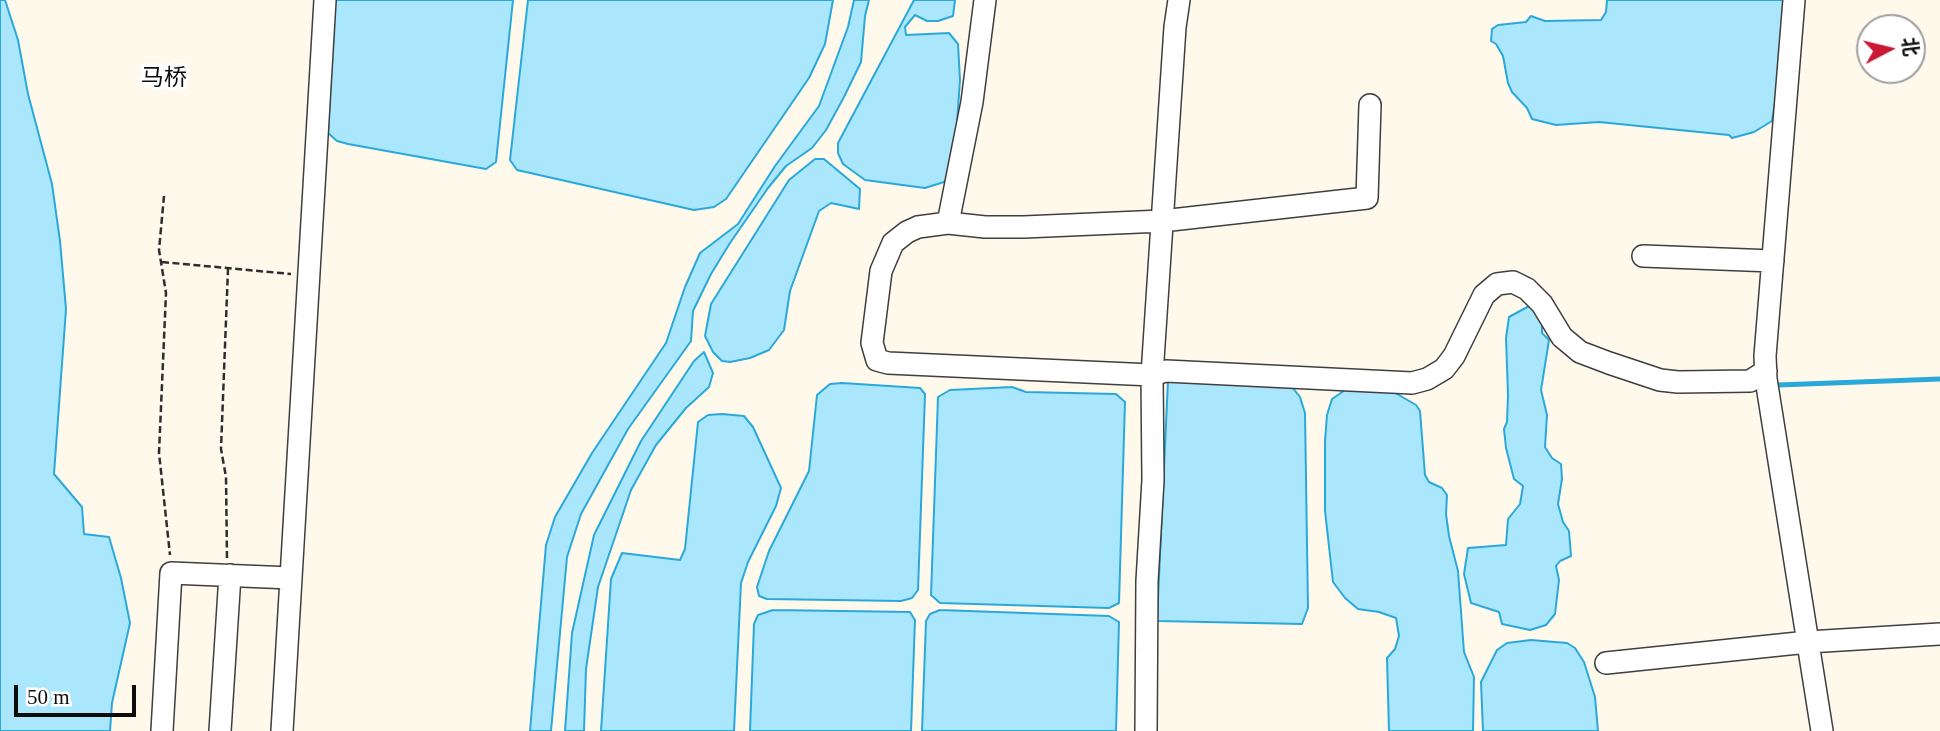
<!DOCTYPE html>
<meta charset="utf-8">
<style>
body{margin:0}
#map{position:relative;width:1940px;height:731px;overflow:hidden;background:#fff9eb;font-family:"Times New Roman","Noto Sans SC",serif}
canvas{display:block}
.north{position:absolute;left:1856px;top:14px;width:70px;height:70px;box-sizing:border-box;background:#fff;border:2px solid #9e9e9e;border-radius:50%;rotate:83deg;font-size:19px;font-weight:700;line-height:28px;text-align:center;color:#0c0c0c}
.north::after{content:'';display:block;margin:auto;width:24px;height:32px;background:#c91834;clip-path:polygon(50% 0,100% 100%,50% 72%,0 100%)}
.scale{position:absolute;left:14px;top:685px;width:122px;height:32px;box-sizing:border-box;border:4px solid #0c0c0c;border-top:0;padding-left:9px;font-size:21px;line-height:24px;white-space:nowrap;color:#0c0c0c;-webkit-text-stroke:5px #fff;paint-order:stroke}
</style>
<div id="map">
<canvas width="1940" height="731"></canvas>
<div class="north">北</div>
<div class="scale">50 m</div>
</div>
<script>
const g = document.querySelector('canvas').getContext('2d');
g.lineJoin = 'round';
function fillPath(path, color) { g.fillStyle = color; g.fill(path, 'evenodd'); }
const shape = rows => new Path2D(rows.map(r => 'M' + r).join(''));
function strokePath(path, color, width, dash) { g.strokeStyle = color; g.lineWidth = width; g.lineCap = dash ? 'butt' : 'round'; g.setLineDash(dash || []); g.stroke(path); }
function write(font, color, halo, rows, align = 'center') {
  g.font = font + ' "Times New Roman","Noto Sans SC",serif'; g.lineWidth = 7; g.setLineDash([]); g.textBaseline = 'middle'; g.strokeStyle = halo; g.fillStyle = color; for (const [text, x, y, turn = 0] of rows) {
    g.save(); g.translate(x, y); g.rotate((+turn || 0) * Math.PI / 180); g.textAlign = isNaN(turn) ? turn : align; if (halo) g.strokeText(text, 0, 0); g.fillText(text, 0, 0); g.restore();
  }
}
const water = shape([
 [0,0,5,0,18,40,28,94,52,184,60,241,66,309,54,474,82,507,84,534,109,537,121,578,130,623,112,703,110,731,0,731,0,0],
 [335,0,513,0,496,162,486,169,348,144,337,141,328,133,335,0],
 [528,0,833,0,825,44,809,78,726,199,714,207,694,210,517,170,510,160,528,0],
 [854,0,869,0,865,16,861,62,844,97,826,130,812,148,786,166,768,188,730,243,711,274,693,311,691,341,628,429,581,514,567,557,551,731,530,731,546,545,555,517,592,453,666,343,685,287,700,253,738,224,775,166,819,106,848,27,854,0],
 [914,0,955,0,953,16,938,21,927,21,915,15,905,27,906,35,949,33,958,44,960,80,954,166,951,176,944,182,925,188,865,180,843,164,838,153,838,143,914,0],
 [1607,0,1786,0,1781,67,1772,121,1754,132,1732,138,1729,135,1599,122,1556,125,1532,119,1527,108,1512,92,1508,83,1503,56,1496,44,1491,41,1492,29,1498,25,1526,22,1531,16,1545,21,1601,20,1606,12,1607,0],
 [815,159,824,159,860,189,859,209,831,203,819,211,790,291,784,330,769,350,750,358,730,362,722,361,713,352,705,336,711,304,789,180,815,159],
 [1531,305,1542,320,1542,333,1549,340,1541,390,1547,415,1545,447,1552,458,1561,464,1562,479,1558,504,1563,522,1569,531,1571,556,1560,561,1556,566,1559,580,1555,614,1546,625,1530,630,1502,624,1499,612,1471,603,1464,574,1468,548,1506,545,1508,519,1520,504,1523,486,1514,479,1506,448,1504,429,1507,422,1508,395,1506,338,1509,317,1531,305],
 [704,352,713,373,709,387,686,408,656,445,631,490,598,587,586,669,584,731,565,731,572,633,594,535,641,441,694,361,704,352],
 [1168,380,1292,387,1300,397,1305,413,1308,608,1302,624,1157,621,1168,380],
 [842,383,920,388,925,394,918,590,912,598,901,601,767,599,759,596,757,587,769,551,809,471,817,395,830,384,842,383],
 [1012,387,1026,392,1116,394,1125,402,1119,603,1109,608,940,603,931,595,938,397,950,390,1012,387],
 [1348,388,1392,391,1416,405,1420,411,1425,475,1429,482,1442,488,1447,495,1446,514,1449,536,1458,571,1464,652,1474,677,1473,731,1389,731,1387,658,1395,649,1399,636,1396,618,1379,612,1358,609,1345,598,1333,582,1325,511,1325,441,1327,415,1332,399,1348,388],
 [722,414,744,416,753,427,781,488,776,506,748,562,741,583,734,731,601,731,611,579,622,553,680,560,685,549,698,422,708,415,722,414],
 [773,610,910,612,915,620,911,731,750,731,754,624,758,615,773,610],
 [940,610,1109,616,1119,622,1116,731,922,731,926,621,930,614,940,610],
 [1531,640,1567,643,1575,648,1584,662,1595,697,1598,731,1483,731,1481,682,1497,650,1507,643,1531,640]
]);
fillPath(water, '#aae7fc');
strokePath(water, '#2ba8da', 2);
strokePath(shape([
 [1778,385,1940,379]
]), '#2ba8da', 5);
const minor = shape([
 [1794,0,1765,356,1766,379,1822,731],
 [1370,105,1367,198,1162,221,1024,227,985,227,948,223,918,227,907,232,893,243,881,271,872,343,877,360,888,363,1152,375,1166,371,1412,383,1427,379,1444,369,1454,356,1484,295,1497,284,1513,282,1527,289,1542,304,1562,337,1580,352,1609,363,1660,380,1678,382,1750,381,1766,371],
 [948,223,972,102,985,0],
 [1643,256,1773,261],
 [1606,663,1808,642,1940,634],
 [162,731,171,573,291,578],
 [220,731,230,575],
 [282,731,325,0],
 [1146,731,1147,581,1153,480,1152,375,1175,27,1179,0]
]);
strokePath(minor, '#3f3f3f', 24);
strokePath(shape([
 [164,196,159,250,166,293,159,453,170,555],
 [162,262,291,274],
 [227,558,226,477,221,449,228,269]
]), '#2e2e2e', 2.5, [7, 3.5]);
strokePath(minor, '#fff', 21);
write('23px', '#0c0c0c', '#fff', [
 ["马桥",164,79]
]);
</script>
